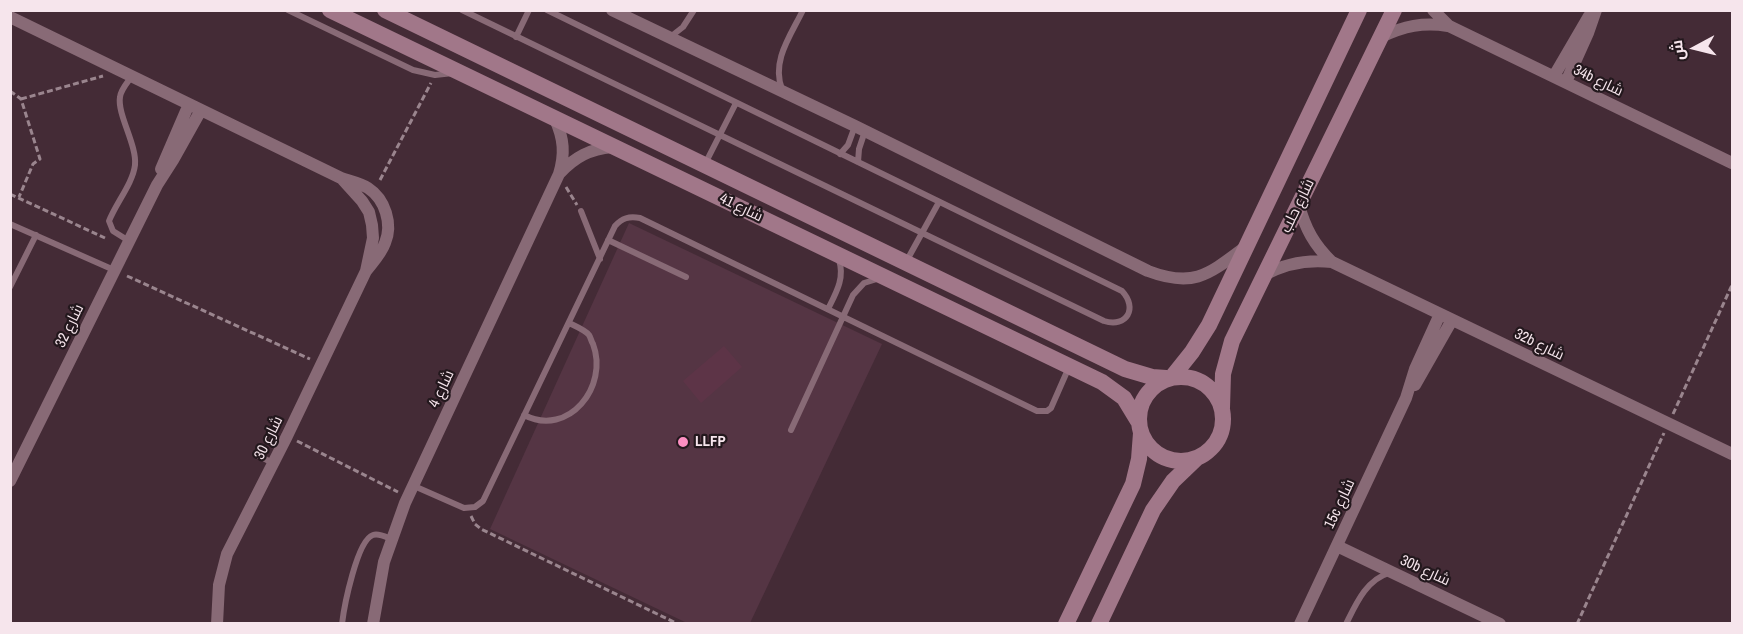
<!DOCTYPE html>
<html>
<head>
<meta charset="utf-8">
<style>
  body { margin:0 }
  #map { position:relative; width:1743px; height:634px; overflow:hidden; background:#442b36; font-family:"Archivo Narrow",Cairo,sans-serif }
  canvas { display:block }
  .frame { position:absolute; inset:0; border:12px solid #f6e5ec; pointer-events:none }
  .north { position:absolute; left:1665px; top:18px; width:60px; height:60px; -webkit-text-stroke:4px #23181d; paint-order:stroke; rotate:263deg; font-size:16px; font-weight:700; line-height:24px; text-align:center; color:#f6e5ec }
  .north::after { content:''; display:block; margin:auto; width:21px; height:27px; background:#f6e5ec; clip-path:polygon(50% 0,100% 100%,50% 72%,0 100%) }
</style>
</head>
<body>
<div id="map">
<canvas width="1743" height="634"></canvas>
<div class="frame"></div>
<div class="north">ش</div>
</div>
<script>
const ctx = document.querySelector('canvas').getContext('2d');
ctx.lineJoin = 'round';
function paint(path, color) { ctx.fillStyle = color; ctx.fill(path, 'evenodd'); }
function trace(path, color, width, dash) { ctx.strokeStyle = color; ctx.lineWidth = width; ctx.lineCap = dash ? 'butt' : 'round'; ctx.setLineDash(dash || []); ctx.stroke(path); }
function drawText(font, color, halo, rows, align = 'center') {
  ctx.font = font + ' "Archivo Narrow",Cairo,sans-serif'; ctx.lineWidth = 4.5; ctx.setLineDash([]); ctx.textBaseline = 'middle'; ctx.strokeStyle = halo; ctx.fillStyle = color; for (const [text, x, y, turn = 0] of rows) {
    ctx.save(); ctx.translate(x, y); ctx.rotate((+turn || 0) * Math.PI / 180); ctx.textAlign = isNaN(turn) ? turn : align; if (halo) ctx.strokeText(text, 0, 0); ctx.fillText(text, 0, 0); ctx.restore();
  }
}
paint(new Path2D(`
  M629 223 882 344 750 623H687L490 529Z`), '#553544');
paint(new Path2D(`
  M724 346 742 367 701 403 683 381Z`), '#5d3447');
trace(new Path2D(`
  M10 91 21 99 40 159 33 164 19 197
  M21 99 103 76
  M380 180 431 83
  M566 187 577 205
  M10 194 105 238
  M127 276 310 359
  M1673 414 1732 285
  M297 441 398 492
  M471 516 475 524 481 529 678 624
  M1577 624 1664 433`), '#9a858e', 3, [6, 3]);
trace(new Path2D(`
  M288 10 413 70 435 75 453 73
  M462 10 1104 321C1127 328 1138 308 1122 291L547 10
  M516 37 529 10
  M669 38 683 27 694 10
  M782 89C771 61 791 35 803 10
  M840 154 848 145 855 126
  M858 162 859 149 865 131
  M705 164 736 103
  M581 211 600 259
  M10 224 114 270
  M608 240 686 277
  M129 241 113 231 109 221C116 203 133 183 135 165 137 145 117 114 120 97 121 89 128 82 132 76
  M906 262 939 202
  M10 287 36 235
  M828 309C836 293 845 278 839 260
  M524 415C569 438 609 386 593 344 591 341 591 338 589 335 585 330 575 326 569 323
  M791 430 853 295 864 283 877 279
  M259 456 273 463
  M414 486 464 508 475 507 483 501 615 226C622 218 629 216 640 218L1037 411H1047L1051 408 1069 367
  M342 624C344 607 357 540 373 535 379 533 386 537 391 539
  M1346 624C1356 604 1366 580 1389 573`), '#886a76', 6);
trace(new Path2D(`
  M612 10 855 126 1148 271C1193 288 1208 275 1244 248
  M1433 10 1449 26 1732 163
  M10 17 341 178C350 181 360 183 368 188 385 199 393 224 385 243 381 254 373 262 366 271
  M1381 37C1404 26 1423 22 1448 26
  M1554 76 1589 16
  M1566 82 1588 33 1596 10
  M161 169 189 104
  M560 173C575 157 590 149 612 147
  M1299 205C1305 228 1314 245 1332 262L1732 454
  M1264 275C1286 263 1307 259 1332 262
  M1415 385 1452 320
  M10 481 157 185 173 160 201 110
  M1337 546 1500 624
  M217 624 219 585 227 554 287 436 366 271 373 238 372 225 369 212 362 201 343 180
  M373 624 384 562 405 503 559 174C565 154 564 139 555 119
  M1300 624 1406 398 1415 369 1440 314`), '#886a76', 12);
trace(new Path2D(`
  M330 10 1102 382 1124 398 1138 421
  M385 10 1125 369 1152 377 1166 378
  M1139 419a42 42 0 1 1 84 0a42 42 0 1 1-84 0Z
  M1172 377 1192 352 1209 325 1359 10
  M1222 408 1223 374 1232 341 1394 10
  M1066 624 1133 484 1139 459 1141 433
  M1099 624 1153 510 1173 481 1197 458`), '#a17789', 16);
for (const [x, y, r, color] of [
  [683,442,6,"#fc8fc2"]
]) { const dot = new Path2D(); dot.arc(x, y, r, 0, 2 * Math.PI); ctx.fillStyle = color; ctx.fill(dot); trace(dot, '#23181d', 2); }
drawText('15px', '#f6e5ec', '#23181d', [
  ["34b شارع",1598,81,26],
  ["شارع حلب",1298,206,-64],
  ["شارع 41",741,208,26],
  ["شارع 32",70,326,-64],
  ["32b شارع",1539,345,26],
  ["شارع 4",442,389,-65],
  ["شارع 30",269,438,-64],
  ["15c شارع",1340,504,-65],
  ["30b شارع",1425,571,25]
]);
drawText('bold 15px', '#f6e5ec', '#23181d', [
  ["LLFP",695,442]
], 'left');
</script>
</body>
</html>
